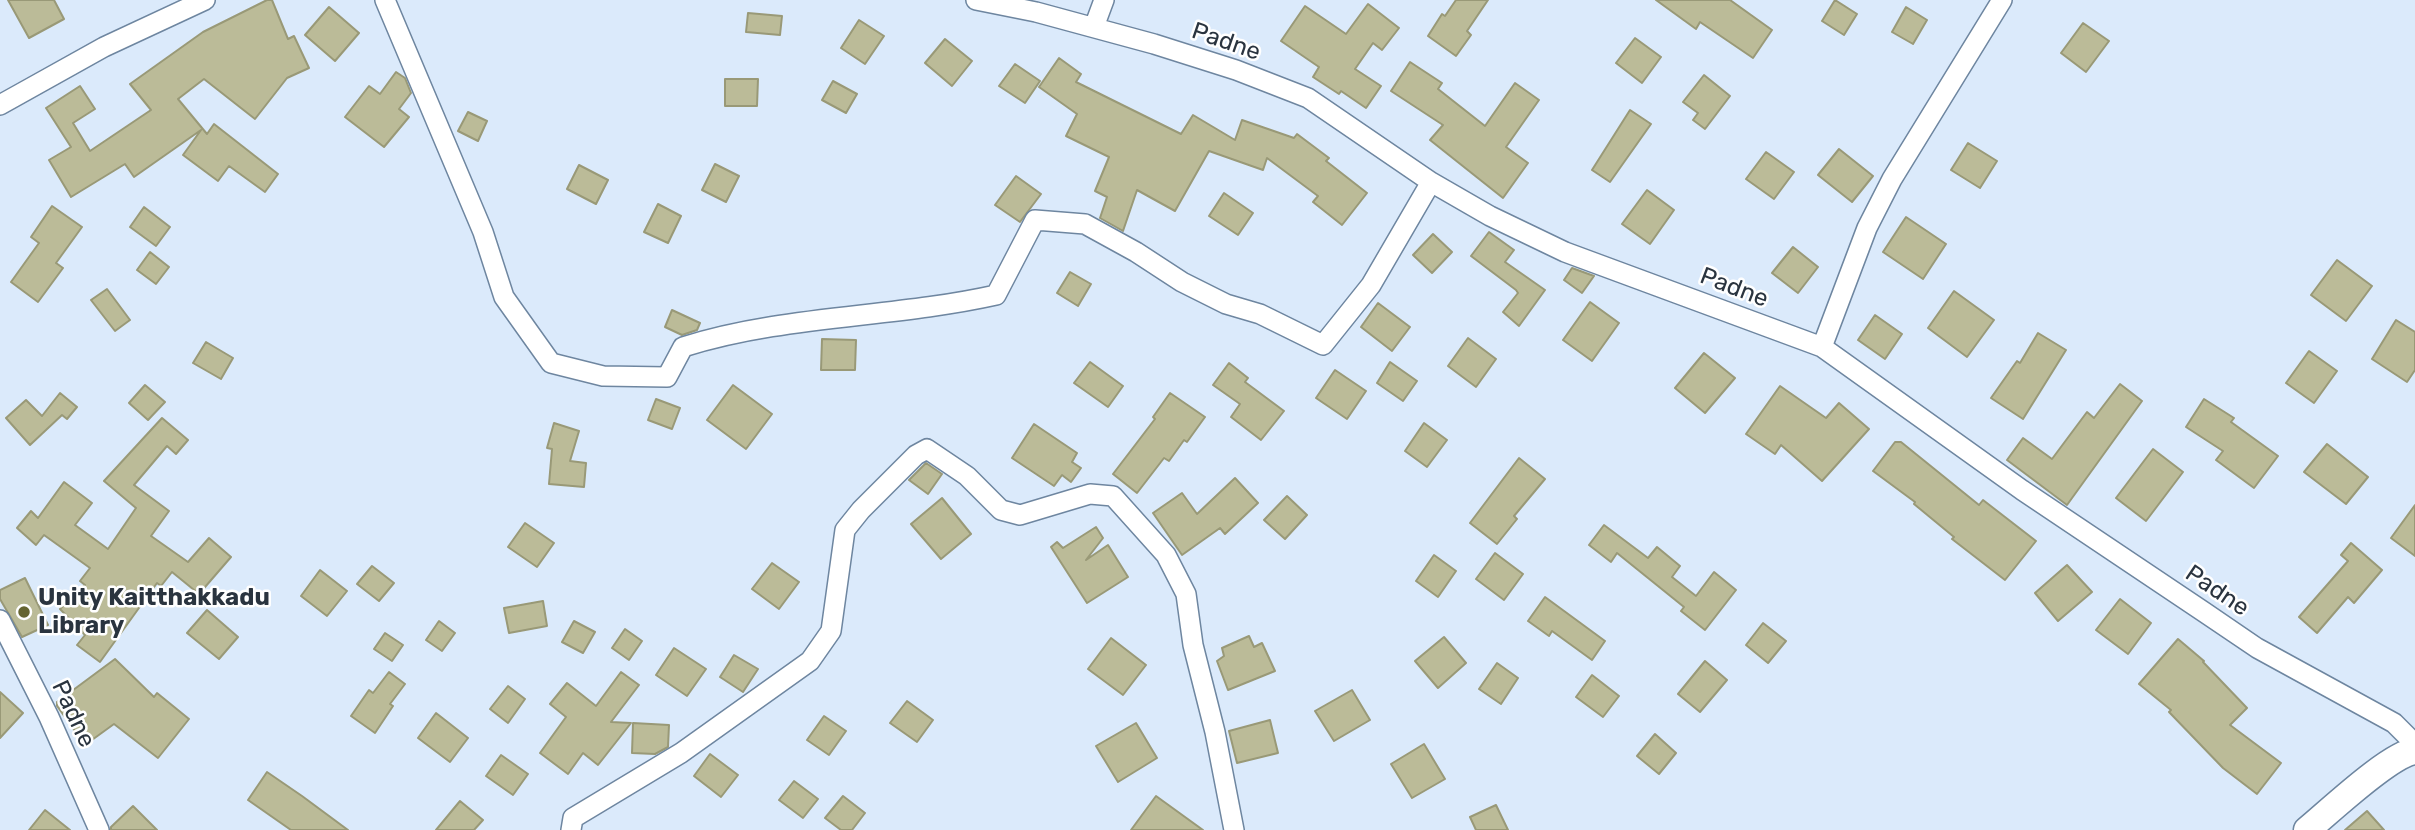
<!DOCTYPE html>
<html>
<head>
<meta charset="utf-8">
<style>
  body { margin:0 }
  canvas { display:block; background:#dbeafb }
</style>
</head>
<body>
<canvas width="2415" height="830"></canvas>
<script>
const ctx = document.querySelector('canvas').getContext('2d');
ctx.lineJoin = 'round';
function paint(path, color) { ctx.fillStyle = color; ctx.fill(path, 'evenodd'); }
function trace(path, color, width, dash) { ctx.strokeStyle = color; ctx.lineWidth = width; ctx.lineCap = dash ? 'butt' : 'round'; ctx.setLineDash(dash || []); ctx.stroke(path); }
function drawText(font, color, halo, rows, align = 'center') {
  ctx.font = font + ' Rubik,sans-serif'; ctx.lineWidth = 5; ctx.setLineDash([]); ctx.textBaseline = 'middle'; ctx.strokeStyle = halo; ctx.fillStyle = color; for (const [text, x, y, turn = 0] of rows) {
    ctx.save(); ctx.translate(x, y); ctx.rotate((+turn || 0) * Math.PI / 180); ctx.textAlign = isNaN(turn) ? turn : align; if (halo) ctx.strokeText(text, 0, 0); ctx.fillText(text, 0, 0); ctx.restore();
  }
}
const building = new Path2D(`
  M8 0H54L64 19 29 38Z
  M267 0H272L288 39 294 36 309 68 287 78 255 119 204 79 178 99 207 134 214 124 278 174 265 192 229 166 218 181 183 155 201 130 134 177 125 164 71 197 49 160 71 147 46 108 80 86 95 109 73 123 90 151 151 110 130 84 203 32Z
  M1456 0H1488L1467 31 1471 35 1456 56 1428 36 1442 14 1445 16Z
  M1656 0H1730L1772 30 1753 58 1700 22 1696 29Z
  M1835 0 1857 14 1844 35 1822 21Z
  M1368 4 1399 28 1382 50 1373 43 1355 69 1381 86 1366 108 1341 91 1339 94 1313 77 1319 67 1281 41 1305 6 1346 34Z
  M329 7 359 33 335 61 305 35Z
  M1906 7 1927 20 1913 44 1892 32Z
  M748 13 782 16 780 35 746 32Z
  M859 20 884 36 865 64 841 48Z
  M2083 23 2109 41 2086 72 2061 53Z
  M1635 38 1661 57 1642 83 1616 63Z
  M945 39 972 61 952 86 925 63Z
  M1059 58 1081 74 1076 82 1181 134 1193 115 1235 140 1242 120 1294 138 1297 134 1329 158 1326 161 1367 193 1342 225 1313 202 1318 196 1267 158 1263 170 1209 151 1175 211 1137 190 1123 231 1100 218 1107 197 1095 191 1109 157 1066 136 1077 114 1039 87Z
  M1410 62 1442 83 1438 89 1485 126 1515 83 1539 100 1506 147 1528 163 1503 198 1430 140 1443 125 1391 91Z
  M1015 64 1040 81 1025 103 999 86Z
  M396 72 405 78 411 93 399 109 409 117 384 147 345 117 369 86 380 94Z
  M1704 75 1730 96 1705 129 1693 120 1698 113 1683 102Z
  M725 79H758L757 106H725Z
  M833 81 857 94 846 113 822 100Z
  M1630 110 1651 124 1610 182 1592 170Z
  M468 112 487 121 478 141 458 131Z
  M1968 143 1997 161 1980 188 1951 170Z
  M1839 149 1873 176 1852 202 1818 175Z
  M1766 152 1794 172 1774 199 1746 179Z
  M715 164 739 176 726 202 702 190Z
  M579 165 608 180 596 204 567 189Z
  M1016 176 1041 194 1020 222 995 205Z
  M1647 190 1674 210 1650 244 1622 224Z
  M1224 193 1253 213 1238 235 1209 216Z
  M658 204 681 216 668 243 644 232Z
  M52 206 82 227 56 263 63 268 38 302 11 282 39 243 31 237Z
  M144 207 170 227 156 246 130 227Z
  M1906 217 1946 244 1923 279 1883 252Z
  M1489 232 1514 250 1505 262 1545 290 1519 326 1503 312 1518 293 1516 290 1471 256Z
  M1433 234 1452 252 1432 273 1413 255Z
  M1793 247 1818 267 1798 293 1772 273Z
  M150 252 169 267 156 284 137 270Z
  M2337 260 2372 286 2346 321 2311 295Z
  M1572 268 1594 276 1582 293 1564 280Z
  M1070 272 1091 284 1078 306 1057 293Z
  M107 289 130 320 115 331 91 300Z
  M1954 291 1994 320 1967 357 1928 328Z
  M1590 302 1619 323 1592 361 1563 340Z
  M1378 303 1410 327 1392 351 1361 327Z
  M672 310 700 323 697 330 682 335 665 327Z
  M1875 315 1902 334 1885 359 1858 340Z
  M2396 320 2415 332V370L2407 382 2372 359Z
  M2038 333 2066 350 2023 419 1991 398 2017 361 2020 363Z
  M1468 338 1496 359 1476 387 1448 366Z
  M822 339 856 340 855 370H821Z
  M206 342 233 358 221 379 193 363Z
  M2309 351 2337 371 2314 403 2286 383Z
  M1704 353 1735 378 1705 413 1675 388Z
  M1090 362 1123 386 1108 407 1074 383Z
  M1390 362 1417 381 1403 401 1377 383Z
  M1229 363 1248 378 1245 382 1284 411 1261 440 1231 417 1240 404 1213 385Z
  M1335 370 1366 391 1347 419 1316 398Z
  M2120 384 2142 401 2067 505 2007 460 2023 438 2052 459 2087 412 2094 418Z
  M145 385 165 402 148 420 129 403Z
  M733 385 772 414 746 449 707 420Z
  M1780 386 1826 418 1839 403 1869 429 1822 481 1781 445 1775 454 1746 434Z
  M60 393 77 407 67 419 62 415 30 445 6 418 26 400 42 416Z
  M1170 393 1205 417 1187 442 1184 440 1169 461 1164 458 1137 493 1113 474 1155 419 1153 417Z
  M656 399 680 408 672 429 648 420Z
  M2204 399 2234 418 2231 422 2278 456 2254 488 2216 460 2223 451 2186 427Z
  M162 418 188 440 176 454 167 446 134 485 169 511 151 536 188 562 209 538 231 557 199 594 172 572 161 586 157 583 100 662 77 645 85 635 60 609 85 585 80 581 90 568 44 535 36 545 17 528 31 511 38 518 64 482 92 503 75 525 108 549 136 508 104 481Z
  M554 423 579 431 570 461 586 463 584 487 549 484 552 449 547 448Z
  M1424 423 1447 440 1427 467 1405 451Z
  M1034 424 1077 453 1072 462 1081 468 1071 482 1062 475 1054 486 1012 458Z
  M1895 442H1901L1979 505 1983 500 2036 541 2005 580 1952 539 1954 537 1914 504 1915 502 1873 471Z
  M2327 444 2368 477 2346 504 2304 472Z
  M2153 449 2183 472 2146 521 2116 498Z
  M1519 458 1545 479 1514 516 1517 519 1497 544 1470 523Z
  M926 463 942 474 928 494 909 480Z
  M1235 478 1258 503 1225 534 1220 528 1182 555 1153 513 1182 493 1197 514Z
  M1287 496 1307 515 1285 539 1264 520Z
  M942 498 971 534 941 559 911 524Z
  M2415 505V556L2391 538Z
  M525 523 554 543 537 567 508 547Z
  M1604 525 1648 558 1657 547 1680 566 1672 577 1696 596 1714 572 1736 590 1705 630 1681 611 1684 607 1617 553 1611 562 1589 545Z
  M1096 527 1103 538 1086 560 1108 545 1128 577 1087 603 1051 547 1057 542 1063 548Z
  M2351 543 2382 570 2354 603 2348 597 2317 633 2299 617 2348 561 2341 555Z
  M1495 553 1523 574 1504 600 1476 579Z
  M1434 555 1456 571 1438 597 1416 581Z
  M772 563 799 582 779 609 752 589Z
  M2067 565 2092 592 2058 621 2035 593Z
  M372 566 394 583 379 601 357 584Z
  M320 570 347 591 327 616 301 596Z
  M25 578 48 625 22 637 0 599V590Z
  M1545 597 1605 641 1592 660 1552 631 1549 636 1528 621Z
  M2120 599 2151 623 2128 654 2096 630Z
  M543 601 547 626 509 633 504 608Z
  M207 610 238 637 219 659 187 633Z
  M439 621 455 633 442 651 426 640Z
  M574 621 595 632 583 653 562 642Z
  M1763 623 1786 641 1768 663 1746 645Z
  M625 629 642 641 629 660 612 648Z
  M385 633 403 645 392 661 374 649Z
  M1249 636 1254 647 1262 643 1275 671 1228 690 1217 661 1224 656 1222 648Z
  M1444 637 1466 663 1438 688 1415 661Z
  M1111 638 1146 665 1123 695 1088 669Z
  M2178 639 2204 661 2203 662 2247 708 2230 725 2281 763 2257 794 2223 768 2169 712 2171 710 2139 684Z
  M674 648 706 669 687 696 656 675Z
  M734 655 758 669 743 692 720 677Z
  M115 659 154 697 157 693 189 719 158 758 114 724 85 745 57 706V702Z
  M1705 661 1727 680 1700 712 1678 694Z
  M1497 663 1518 678 1501 704 1479 689Z
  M389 672 405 684 390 704 393 706 375 733 351 716 369 690 373 693Z
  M621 672 639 685 611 722 631 723 598 765 583 753 568 774 540 753 566 717 550 704 567 683 596 706Z
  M1592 675 1619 696 1603 717 1576 697Z
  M508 686 525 699 508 723 490 709Z
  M1352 690 1370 720 1334 741 1315 711Z
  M0 692 23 713 0 738Z
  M907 701 933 720 917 742 890 723Z
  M436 713 468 738 450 762 418 738Z
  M824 716 846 731 829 755 807 740Z
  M1270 720 1278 753 1237 763 1229 731Z
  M633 723 669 725 668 747 655 754 632 753Z
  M1136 723 1157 758 1118 782 1096 746Z
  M1655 734 1676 753 1659 774 1637 756Z
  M1424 744 1445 779 1412 798 1391 764Z
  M710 754 738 775 721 797 694 776Z
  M501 755 528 774 513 795 486 776Z
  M267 772 302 796 348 830H291L248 800Z
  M794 781 818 799 803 818 779 800Z
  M843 796 865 813 852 830H841L825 818Z
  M1156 796 1203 830H1131Z
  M460 801 483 820 474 830H436Z
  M1496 805 1508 830H1476L1470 817Z
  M133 806 157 830H111V827Z
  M45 810 70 830H29Z
  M2367 811 2384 830H2345Z`);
paint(building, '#bbbb98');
trace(building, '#997', 2);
const street = new Path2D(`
  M385 0 483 232 504 297 551 363 603 376 667 377 683 347C784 315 893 318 996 295L1035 220 1085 224 1136 252 1182 282 1226 304 1260 314 1323 345 1371 285 1431 182
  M976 0 1036 12 1154 44 1236 70 1308 98 1431 182 1490 216 1565 252 1822 347 2022 490 2204 612 2257 648 2394 723 2415 744
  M1094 27 1104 0
  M0 105 104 47 205 0
  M1822 347 1867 228 1892 179 2002 0
  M0 620 49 717 99 830
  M571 830 573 818 681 753 810 661 831 631 845 530 861 510 916 455 927 449 967 476 1001 510 1020 515 1090 494 1113 496 1166 555 1186 594 1193 645 1215 732 1234 830`);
const secondary = new Path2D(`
  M2307 830C2329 812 2390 754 2415 751`);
trace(street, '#6e86a0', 22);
trace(secondary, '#6e86a0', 29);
trace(street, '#fff', 19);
trace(secondary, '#fff', 26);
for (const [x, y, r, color] of [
  [24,612,7,"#656431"]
]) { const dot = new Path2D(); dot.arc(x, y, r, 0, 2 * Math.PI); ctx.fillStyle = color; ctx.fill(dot); trace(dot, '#fff', 2.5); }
drawText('24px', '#2a343f', '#fff', [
  ["Padne",1226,42,19],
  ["Padne",1734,288,21],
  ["Padne",2217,591,34],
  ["Padne",73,714,65]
]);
drawText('bold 24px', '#2a343f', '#fff', [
  ["Unity Kaitthakkadu",38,598],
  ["Library",38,626]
], 'left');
</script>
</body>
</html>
